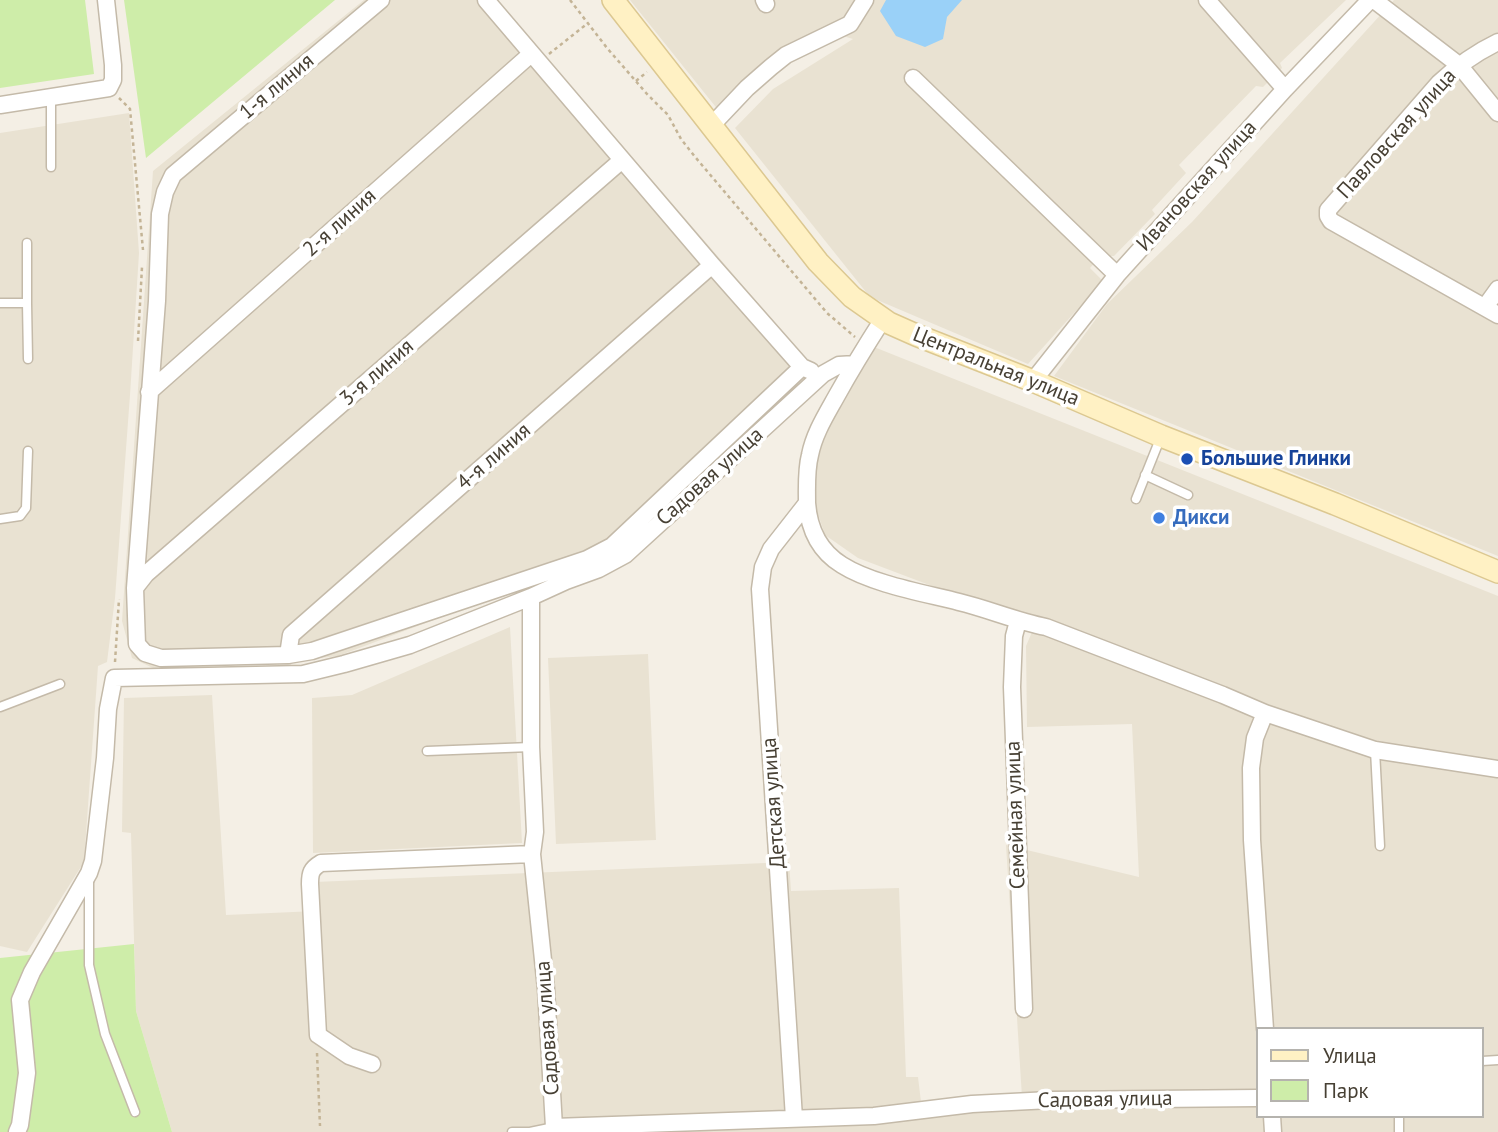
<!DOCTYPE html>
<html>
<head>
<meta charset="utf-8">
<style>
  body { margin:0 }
  #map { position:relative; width:1498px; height:1132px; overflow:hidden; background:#f4efe5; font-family:"PT Sans",sans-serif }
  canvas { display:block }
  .legend { position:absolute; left:1256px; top:1027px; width:228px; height:91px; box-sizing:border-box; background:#fff; border:2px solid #b5b3ae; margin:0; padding:9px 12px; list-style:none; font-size:21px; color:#474034 }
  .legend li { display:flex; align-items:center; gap:14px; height:35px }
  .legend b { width:35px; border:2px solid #b5b3ae }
</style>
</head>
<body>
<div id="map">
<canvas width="1498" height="1132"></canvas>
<ul class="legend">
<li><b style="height:9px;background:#fff1c4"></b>Улица</li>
<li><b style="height:19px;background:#ceeda9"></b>Парк</li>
</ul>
</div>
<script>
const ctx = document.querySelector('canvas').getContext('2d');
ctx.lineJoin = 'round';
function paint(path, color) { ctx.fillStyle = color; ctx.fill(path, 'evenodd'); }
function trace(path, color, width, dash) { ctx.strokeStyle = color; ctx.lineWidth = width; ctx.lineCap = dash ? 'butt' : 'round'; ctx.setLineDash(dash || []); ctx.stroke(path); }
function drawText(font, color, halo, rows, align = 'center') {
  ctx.font = font + ' "PT Sans",sans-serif'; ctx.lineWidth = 7; ctx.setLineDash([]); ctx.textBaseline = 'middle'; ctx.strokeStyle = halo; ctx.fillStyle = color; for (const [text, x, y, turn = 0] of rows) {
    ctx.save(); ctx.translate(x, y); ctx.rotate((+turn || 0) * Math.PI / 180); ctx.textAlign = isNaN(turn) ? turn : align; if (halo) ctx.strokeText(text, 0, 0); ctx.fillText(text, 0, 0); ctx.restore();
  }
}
paint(new Path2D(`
  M364 0H497L814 368 612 547 582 564 338 656 275 663 155 669 132 658 122 621 153 171Z
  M630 0H1346L1280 63 1282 68 1263 87 1256 86 1179 165 1186 173 1152 210 1155 214 1114 256H1101L1090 268 1103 281 1028 364 870 297 735 128 773 89 853 39 823 30 792 42 719 111Z
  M1394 0H1498V556L1054 376 1107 304 1192 222Z
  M129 113 139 253 130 395 115 598 107 662 98 666 84 862 27 952 0 946V133Z
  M874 347 1498 596V1132H172L136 1011 131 833 122 832 124 698 212 695 226 915 316 911 315 882 789 862 791 891 899 888 906 1077H918L921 1102 1022 1097 1006 845 1139 877 1132 724 1027 727 1026 646 1035 625 858 558 825 535 811 493 820 440ZM1258 1029H1482V1116H1258Z
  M510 627 522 843 313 853 312 698 352 695Z
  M648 654 656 840 556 844 548 658Z`), '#e9e2d2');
paint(new Path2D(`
  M0 0H85L94 74 0 88Z
  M124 0H335L146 158Z
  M134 944 136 1011 172 1132H0V958Z`), '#ceeda9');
paint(new Path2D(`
  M886 0H962L947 17 943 39 925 47 896 36 880 11Z`), '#9ad1f8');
const service = new Path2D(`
  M51 97V167
  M27 243V303
  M0 303H27L28 359
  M1145 475 1188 495
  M1136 499 1160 439
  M0 519 20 516 26 508 28 451
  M0 707 60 684
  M1375 750 1380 846
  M427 751 531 747
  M89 879V965L105 1034 135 1112
  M1482 1061 1498 1060
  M1399 1116V1132
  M512 1132H530L554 1127`);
const minor = new Path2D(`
  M381 0 173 175 165 192 160 214 157 301 135 588 137 644 145 653 161 658 288 655 312 651 587 559 612 546 802 367
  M486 0 712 265 802 367 811 371
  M764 0 766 4
  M1207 0 1285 89
  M1374 0 1459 65 1498 113
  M1498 42C1475 53 1457 66 1439 83L1328 210V216L1331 221 1498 315
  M913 78 1117 275
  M0 105 109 88 113 80V65L106 0
  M711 126 747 88 771 67 786 55 850 24 865 0
  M1485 307 1498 289
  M883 319C867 344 851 370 836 397 826 415 814 434 810 455 806 470 807 487 807 503 809 529 819 551 842 565 872 584 924 593 959 602 988 609 1016 621 1046 627L1223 695 1265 713 1375 750 1498 769
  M1033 381 1117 275 1285 89 1370 0
  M149 392 531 54
  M135 588 146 574 622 160
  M531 597V747L535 832 532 854 546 989 554 1127 874 1116 972 1104 1050 1100 1258 1098
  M1018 621 1014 636 1012 687 1024 1009
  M288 655 291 635 712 265
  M1265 1029 1252 840 1251 768 1255 738 1265 713
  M372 1064 349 1056 318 1035 310 884C310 873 311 869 321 863L532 854
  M1272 1116 1273 1132
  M794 1118 760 589 763 567 771 549 807 503
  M17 1132 20 1125 27 1073 20 1000 32 972 89 873 93 861 105 758 108 709 114 678 303 674 344 664 410 645 531 597 566 581 599 569 625 555 823 374 839 365 855 364`);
const secondary = new Path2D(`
  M613 0 818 262 852 297 889 323 916 335 1033 381 1161 436 1335 504 1498 572`);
trace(service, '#c4baa9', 11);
trace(minor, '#c4baa9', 19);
trace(secondary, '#dcc891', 24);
trace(new Path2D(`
  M570 0 607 48 647 94 668 115 681 139 696 158 827 313 855 337
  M549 54 588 23
  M636 81 647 72
  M119 98 130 109 143 250
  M138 341 142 267
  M115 662 119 599
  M317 1053 320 1126`), '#c4b496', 2.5, [3.5, 3.5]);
trace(service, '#fff', 8);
trace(minor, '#fff', 16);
trace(secondary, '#fff1c4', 21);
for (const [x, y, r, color] of [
  [1187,459,7,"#1a4fb4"],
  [1159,518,7,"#3f7fe0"]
]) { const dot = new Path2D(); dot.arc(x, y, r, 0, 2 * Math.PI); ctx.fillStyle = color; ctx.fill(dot); trace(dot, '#fff', 2.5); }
drawText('21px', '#474034', '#fff', [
  ["1-я линия",277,87,-40],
  ["Павловская улица",1397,134,-48],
  ["Ивановская улица",1197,186,-48],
  ["2-я линия",340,223,-42],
  ["Центральная улица",996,367,22],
  ["3-я линия",377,373,-41],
  ["4-я линия",494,457,-41],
  ["Садовая улица",710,477,-42],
  ["Детская улица",774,803,-94],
  ["Семейная улица",1016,815,-92],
  ["Садовая улица",548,1028,-94],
  ["Садовая улица",1105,1100,-1]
]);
drawText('bold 21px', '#164399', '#fff', [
  ["Большие Глинки",1201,459]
], 'left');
drawText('bold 21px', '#366cbe', '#fff', [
  ["Дикси",1173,518]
], 'left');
</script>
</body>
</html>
